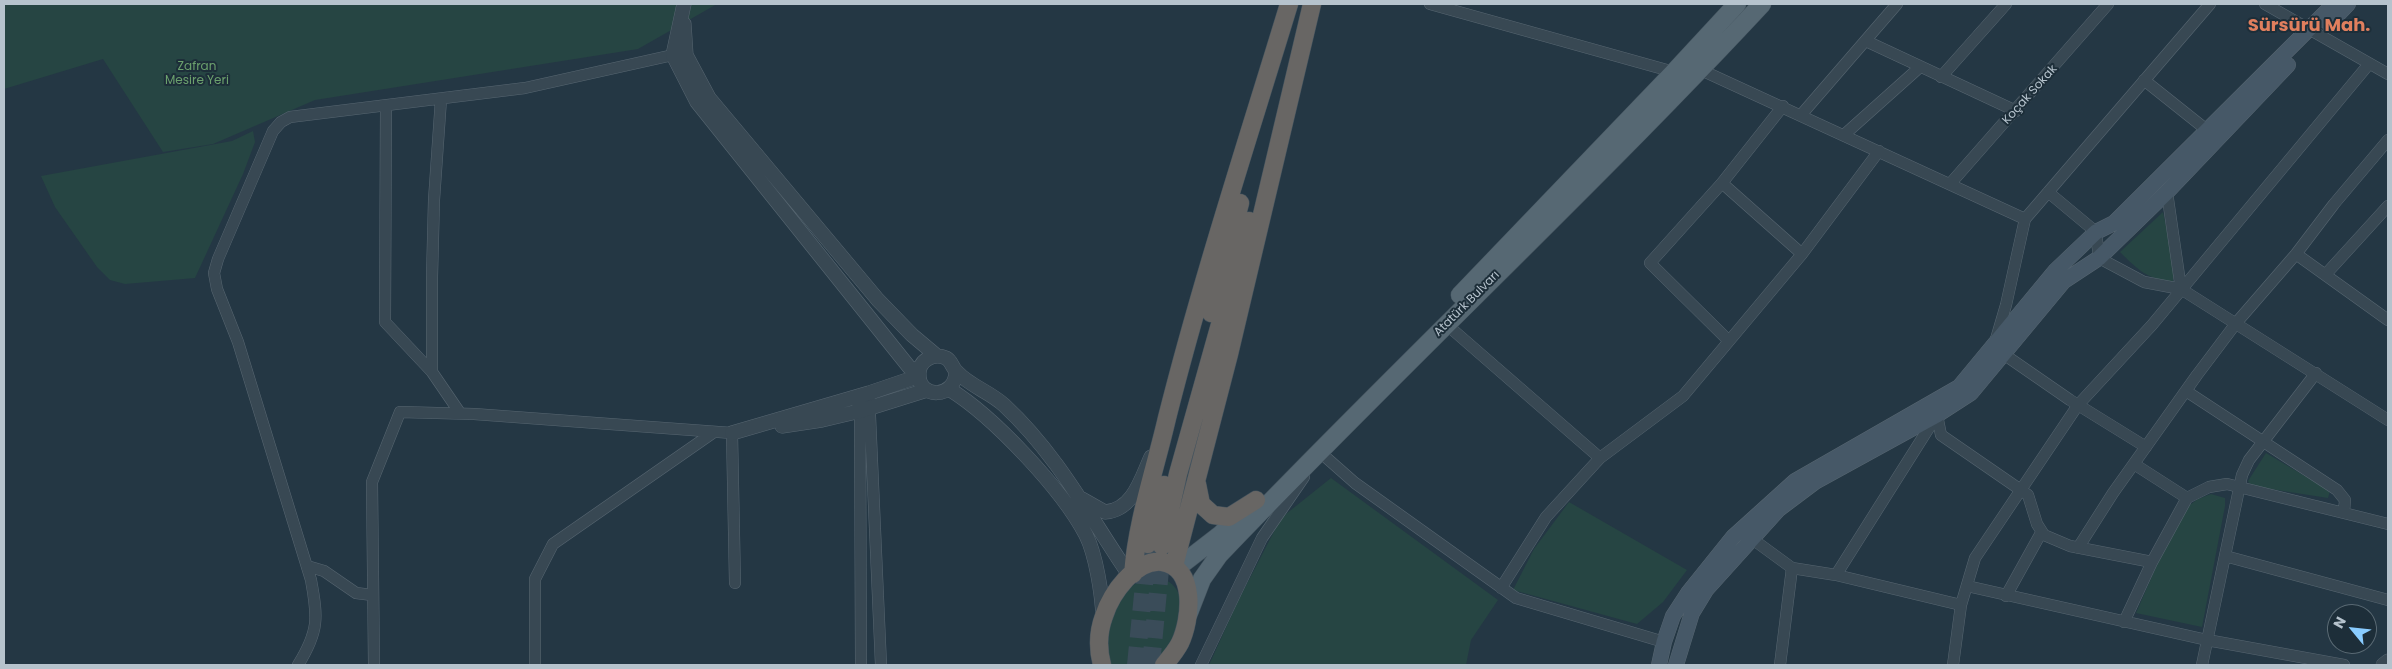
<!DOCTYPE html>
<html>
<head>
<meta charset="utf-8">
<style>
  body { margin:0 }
  #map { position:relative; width:2392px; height:669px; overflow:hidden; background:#243744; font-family:Poppins,sans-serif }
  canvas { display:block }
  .frame { position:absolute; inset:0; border:5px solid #b6c3cd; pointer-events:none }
  .north { position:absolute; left:2327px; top:604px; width:50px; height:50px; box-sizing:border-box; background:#1d2e39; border:1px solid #5a6a74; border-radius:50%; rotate:298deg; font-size:14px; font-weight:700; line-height:20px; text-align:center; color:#b6c3cd }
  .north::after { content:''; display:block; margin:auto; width:18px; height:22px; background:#89ccff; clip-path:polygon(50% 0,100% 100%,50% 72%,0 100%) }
</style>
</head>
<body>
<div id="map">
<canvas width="2392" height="669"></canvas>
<div class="frame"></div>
<div class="north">N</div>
</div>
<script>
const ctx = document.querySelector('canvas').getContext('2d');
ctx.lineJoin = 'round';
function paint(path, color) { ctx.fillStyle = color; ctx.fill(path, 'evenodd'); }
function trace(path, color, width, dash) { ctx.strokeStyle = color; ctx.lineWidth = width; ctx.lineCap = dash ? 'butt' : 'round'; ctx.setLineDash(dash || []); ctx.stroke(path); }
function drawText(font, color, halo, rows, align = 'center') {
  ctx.font = font + ' Poppins,sans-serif'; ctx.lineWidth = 4; ctx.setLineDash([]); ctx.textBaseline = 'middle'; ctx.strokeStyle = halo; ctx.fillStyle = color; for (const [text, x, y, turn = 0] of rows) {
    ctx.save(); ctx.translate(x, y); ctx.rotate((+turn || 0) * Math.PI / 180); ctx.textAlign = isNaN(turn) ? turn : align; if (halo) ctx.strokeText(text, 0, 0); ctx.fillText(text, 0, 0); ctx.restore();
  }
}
paint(new Path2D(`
  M4 4H717L638 49 315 100 213 144 163 152 103 59 4 89Z
  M253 131 255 142 243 174 195 278 125 284 110 280 97 267 55 207 41 176 232 141Z
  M2163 212 2174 264 2173 282C2147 279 2138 270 2120 252Z
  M2266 453 2330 491 2328 498 2251 486 2248 481Z
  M1331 478 1498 600 1471 640 1466 665H1209L1238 601 1281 518Z
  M2211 494 2225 498V506L2202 627 2136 613 2180 512 2198 499Z
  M1569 502 1687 570 1663 602 1637 624 1513 590 1534 549Z
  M1152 575C1202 585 1177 639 1155 665H1110C1109 655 1104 640 1106 630 1110 606 1130 582 1152 575Z`), '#264543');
trace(new Path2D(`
  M1136 665 1148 544
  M1151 665 1162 549`), '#3a4c59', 18, [18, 9]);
const minor = new Path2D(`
  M1430 4 1674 72
  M2265 4 2388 74
  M1866 41 2016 111
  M1701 70 2025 219
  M1941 77 2006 4
  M2144 80 2208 131
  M441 99 434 200 432 277V372L460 413
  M386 106 385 322 432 372
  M1801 115 1897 4
  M1845 134 1920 67
  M1722 183 1802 254
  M1950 184 2108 4
  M2048 192 2096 232 2099 258 2144 282 2181 289 2388 420
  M2167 192 2181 289
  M2296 254 2388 320
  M2326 274 2388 206
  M1446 324 1600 458
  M1996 339 2006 305 2025 219 2210 4
  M1729 341 1650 263 1722 183 1783 106
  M2002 353 2070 400 2146 447
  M2186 391 2337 490 2345 500 2344 512
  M869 393 881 665
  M860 411 861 665
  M1937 415 1941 435 2028 495 2037 524 2044 535 2070 546 2152 562
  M1316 459 1321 453 1355 483 1516 598 1664 642
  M2134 464 2187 498
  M1751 538 1792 568
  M2078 548 2113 493 2197 375 2237 322 2296 254 2334 204 2388 140
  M2225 556 2388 600
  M307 566 324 571 356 593 372 595
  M1836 575 1937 415
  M1967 586 2207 640 2344 665
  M1501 588 1546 517 1600 458 1683 396 1802 254 1879 151
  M2006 596 2041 533
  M2124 622 2152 562 2187 498 2209 487 2227 484 2388 524
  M298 665C319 631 318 618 311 580L238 342 217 289 214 273 218 259 273 131 281 122 290 117 525 88 673 55
  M374 665 372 482 400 412 474 414 732 433 735 583
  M535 665V579L553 544 714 432
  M1201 665 1262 538 1304 477
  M1780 665 1792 568 1836 575 1961 605
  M1953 665 1961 605 1975 558 2078 405 2152 325 2369 64
  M2202 665 2242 475 2249 460 2316 373`);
const tertiary = new Path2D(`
  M684 4 673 55 697 102 909 367 919 373
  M684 24 686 55 709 98 878 300 912 335 937 356
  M956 372C955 399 919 399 919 375 918 361 933 352 946 358 952 361 952 368 957 372 970 386 990 392 1004 405 1058 455 1089 516 1130 576
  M949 389C993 416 1062 489 1086 535 1096 555 1102 594 1103 617
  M859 403 860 411 927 390
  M782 426 822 420 860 411
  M732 433 869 393 919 376
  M1082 499 1105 512C1133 510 1141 479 1151 457
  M2383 665 2388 661`);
const secondary = new Path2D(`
  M2329 24 2348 4
  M1659 665 1664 642 1673 616 1688 593 1733 537 1795 481 1959 387 2055 271 2096 232 2114 223 2334 4
  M1676 665 1692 613 1706 590 1779 509 1815 482 1937 415 1971 393 2064 281 2099 258 2167 192 2288 65`);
const primary = new Path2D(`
  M1460 295 1674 72 1737 4
  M1177 568 1221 534 1247 508
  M1188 615 1202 579 1219 555C1397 368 1586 193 1762 4`);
const trunk = new Path2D(`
  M1211 313 1240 203
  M1197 484 1201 504 1213 515 1229 517 1256 500
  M1148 544 1164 485
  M1162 546 1178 474 1249 221
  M1174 566 1229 354 1312 4
  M1133 574C1137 521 1155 470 1167 418 1202 279 1247 142 1289 4
  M1102 665C1098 650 1098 632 1104 616 1111 594 1135 559 1162 562 1197 567 1191 620 1180 643 1176 651 1169 659 1164 665`);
trace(minor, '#576671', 12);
trace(tertiary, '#576671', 15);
trace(secondary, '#576671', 16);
trace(primary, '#42525d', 19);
trace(trunk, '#43535e', 19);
trace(minor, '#384853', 11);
trace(tertiary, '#384853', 14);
trace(secondary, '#465867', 15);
trace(primary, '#566873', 18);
trace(trunk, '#686664', 18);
drawText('12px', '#6ba06d', '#1d2e39', [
  ["Zafran",197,67],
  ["Mesire Yeri",197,81]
]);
drawText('12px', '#b6c3cd', '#1d2e39', [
  ["Koçak Sokak",2030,95,-48],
  ["Atatürk Bulvarı",1467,304,-45]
]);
drawText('bold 18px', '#e07f5e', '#1d2e39', [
  ["Sürsürü Mah.",2309,26]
]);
</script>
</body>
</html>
